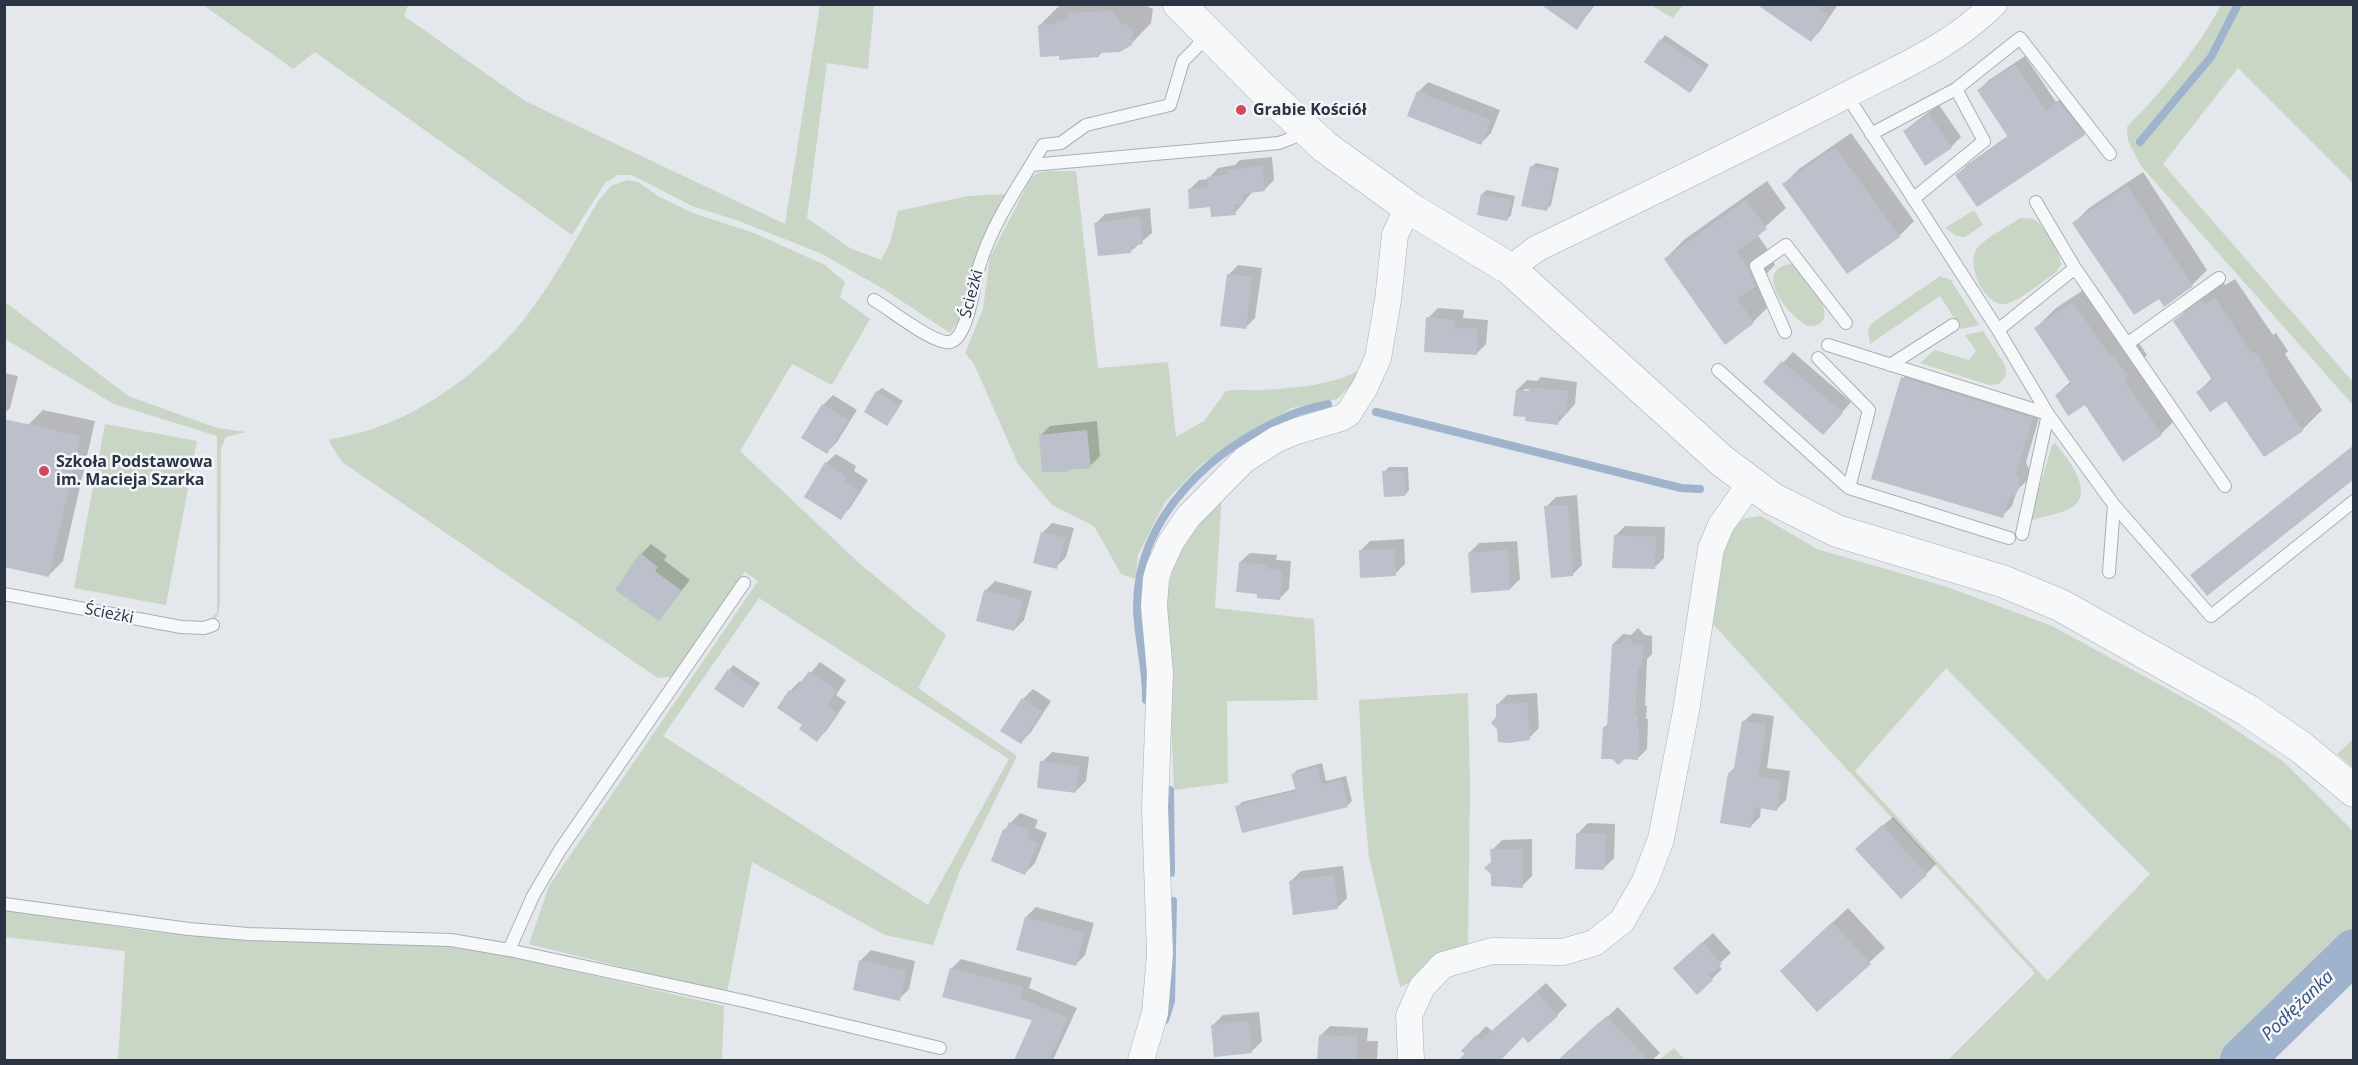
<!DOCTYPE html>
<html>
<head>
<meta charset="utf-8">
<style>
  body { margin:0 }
  #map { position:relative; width:2358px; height:1065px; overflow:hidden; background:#e4e7ec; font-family:"Open Sans",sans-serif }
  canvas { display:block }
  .frame { position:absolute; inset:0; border:6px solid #2b3445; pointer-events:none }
</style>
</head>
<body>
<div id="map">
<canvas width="2358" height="1065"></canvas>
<div class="frame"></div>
</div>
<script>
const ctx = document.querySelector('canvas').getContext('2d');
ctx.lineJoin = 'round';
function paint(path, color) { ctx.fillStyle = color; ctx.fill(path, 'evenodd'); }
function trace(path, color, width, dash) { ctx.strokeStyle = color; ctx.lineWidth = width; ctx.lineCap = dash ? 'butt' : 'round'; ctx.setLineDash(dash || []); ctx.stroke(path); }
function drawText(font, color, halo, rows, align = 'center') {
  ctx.font = font + ' "Open Sans",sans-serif'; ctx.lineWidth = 5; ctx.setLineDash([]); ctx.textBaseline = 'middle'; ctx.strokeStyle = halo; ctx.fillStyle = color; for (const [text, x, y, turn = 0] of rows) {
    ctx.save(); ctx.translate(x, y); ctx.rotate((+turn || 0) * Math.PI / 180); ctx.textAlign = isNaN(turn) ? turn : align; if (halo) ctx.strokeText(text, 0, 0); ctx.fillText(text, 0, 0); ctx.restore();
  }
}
paint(new Path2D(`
  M203 5H408L404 16 525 101 785 224 820 5H874L868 69 827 63 807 218 850 248 881 260 890 243 898 211 968 196 1005 194 980 243 959 320 950 333 882 288 820 253 739 221 692 206 632 175H618L605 183 572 235 315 52 293 69Z
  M1651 5H1683L1673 18Z
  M2221 5H2353V183L2238 68 2163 164 2353 382V405L2141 166 2128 141 2127 127C2163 90 2197 50 2221 5Z
  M1048 171H1076L1098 368 1168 362 1176 437 1204 421 1226 391C1239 389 1251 391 1263 390 1293 388 1338 385 1362 368L1352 384 1337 399 1292 408 1202 464 1165 502 1138 555 1136 579 1121 574 1094 526 1052 505 1018 464 974 364 965 353 983 309 990 257 1031 178 1038 173Z
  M627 180 638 182 658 196 693 213 754 233 825 265 845 282 840 297 870 319 832 385 792 364 740 451 859 563 946 635 918 688 1017 756 959 873 933 945 885 935 752 862 727 993 529 944 549 886 758 581 745 572 673 677 658 678 342 462 330 443V439C405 429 478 377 525 318 553 282 575 241 598 201L611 186ZM759 598 1009 759 928 905 663 736Z
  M1974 210 1983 225 1965 237 1956 236 1945 228Z
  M2020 218C2025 218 2030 218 2035 220 2044 224 2062 255 2061 265L2056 272C2045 280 2018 302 2005 304 1985 307 1964 263 1978 247 1989 236 2007 227 2020 218Z
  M1790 264C1804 267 1846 324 1811 326 1797 327 1748 270 1790 264Z
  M1940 276 1951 280 1979 325 1961 329 1940 296 1870 344 1868 329 1872 323Z
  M4 301 128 396 217 428 246 432 226 437 221 448 220 602 218 615 211 622H200L209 620 217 613V436L114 404 5 339Z
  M1983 331 2005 365 2006 376 1999 384 1989 385 1920 363 1935 350 1969 360 1976 351 1965 335Z
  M105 424 197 441 166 605 74 588Z
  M2055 443C2067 457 2096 493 2072 507 2061 514 2045 516 2032 520L2031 516 2052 445Z
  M1222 492 1215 608 1314 619 1318 700 1227 701 1228 783 1174 790 1165 585 1183 543Z
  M1761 516 1817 549 1947 587 2052 626 2206 710 2284 762 2353 831V973L2262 1060H1948L2035 973 1711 622C1716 593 1716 537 1742 520 1747 517 1755 517 1761 516ZM1946 668 2150 874 2047 981 1855 771Z
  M1468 693 1470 788 1468 944 1437 956 1413 981 1400 987 1369 857 1363 793 1359 700Z
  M2353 739V768L2337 754Z
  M5 910 153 932 259 941 437 945 517 958 724 1006 722 1060H118L125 951 5 937Z
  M1674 1048 1685 1060H1658L1660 1059Z`), '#c9d6c5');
paint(new Path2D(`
  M1143 4 1153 9 1151 23 1131 44 1103 51 1099 56 1040 25 1060 5Z
  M1543 4H1596L1577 28Z
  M1768 4H1835L1837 6 1820 31 1811 40Z
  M1665 35 1709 65 1690 91 1661 40Z
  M2025 56 2056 102 2070 93 2094 124 2084 134 1957 175 1967 165 2009 135 1979 90 1989 80Z
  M1428 82 1500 110 1491 133 1481 143 1418 92Z
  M1939 105 1961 137 1951 147 1905 131 1915 122Z
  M1851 133 1914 221 1899 236 1784 184 1799 169Z
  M1272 157 1274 180 1264 190 1253 191 1235 213 1211 205 1189 190 1199 180 1208 179 1218 168 1235 165 1240 160Z
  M1536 163 1559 168 1551 205 1546 210 1531 167Z
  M2143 172 2207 270 2192 285 2159 296 2074 223 2089 208Z
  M1767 181 1786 208 1757 234 1768 250 1775 265 1759 281 1773 302 1753 322 1665 259 1685 239Z
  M1487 190 1515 196 1511 215 1507 220 1482 194Z
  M1150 208 1152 233 1131 251 1095 224 1105 214Z
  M1238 265 1262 268 1255 318 1245 328 1228 275Z
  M2235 279 2273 335 2276 333 2288 351 2285 354 2322 410 2302 430 2264 455 2227 399 2198 392 2212 378 2175 321 2195 301 2223 281 2225 285Z
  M2094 283 2131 339 2135 337 2147 355 2144 358 2181 414 2161 434 2085 403 2056 395 2071 381 2036 328 2056 308Z
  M1438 308 1464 310 1463 318 1488 320 1486 344 1476 354 1428 318Z
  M1793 352 1851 402 1833 423 1765 382Z
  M1913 368 2042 408 2026 462 2030 472 2027 481 2017 490 2012 506 2002 516 1903 378Z
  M4 373 18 376 10 408 4 414Z
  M1541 377 1577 382 1575 404 1557 424 1527 416 1517 390 1527 380 1537 381ZM1524 389 1536 390 1524 392Z
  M882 388 903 401 887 424 877 392Z
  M833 395 857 410 837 442 827 452 803 438 823 405Z
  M43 410 95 421 63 561 48 576 28 425Z
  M1097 421 1100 456 1090 466 1040 436 1050 426Z
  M836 454 856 466 854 471 868 480 850 508 840 518 826 463Z
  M1389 467H1408L1409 490 1405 495 1384 472Z
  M1577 495 1582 565 1572 575 1546 507 1556 497Z
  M1052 523 1074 528 1066 557 1056 567 1042 533Z
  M1625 526 1665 527 1664 558 1654 568 1615 536Z
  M1404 539 1405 564 1395 574 1360 551 1370 541Z
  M1517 541 1520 579 1510 589 1469 553 1479 543Z
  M651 544 667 556 664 560 690 580 659 619 641 554Z
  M1250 553 1277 555 1276 560 1291 561 1289 589 1279 599 1258 593 1240 562Z
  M995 581 1032 591 1024 620 1014 630 985 591Z
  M1638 628 1645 635 1652 636V654L1647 659 1645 706H1647L1646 719H1648L1647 749 1637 759 1604 728 1609 722 1613 644 1623 634 1631 635Z
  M820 662 846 680 836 695 846 702 827 730 817 740 804 725 790 691 800 681 802 683Z
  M733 665 760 683 747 702 729 670Z
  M1033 689 1051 701 1031 732 1021 742 1023 699Z
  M1537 693 1539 728 1529 738 1498 718 1497 705 1507 695Z
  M1753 713 1774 716 1767 768 1790 771 1786 800 1777 809 1761 807 1760 817 1751 826 1729 773 1735 767 1743 722Z
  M1052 752 1089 757 1086 781 1076 791 1042 762Z
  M1322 763 1326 781 1346 776 1352 801 1348 805 1237 807 1242 802 1296 789 1293 774 1297 770Z
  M1020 813 1038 820 1035 828 1047 833 1035 863 1025 873 1004 830Z
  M1893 817 1936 864 1926 874 1867 839Z
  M1588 823 1615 824 1614 858 1604 868 1578 833Z
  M1532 839V876L1522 886 1492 862V850L1502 840Z
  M1343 866 1347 898 1337 908 1291 881 1301 871Z
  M1036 907 1094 923 1085 955 1075 965 1018 948 1026 917Z
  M1848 908 1885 948 1817 1010 1797 956Z
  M1713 933 1731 953 1718 965 1722 969 1712 979 1685 958Z
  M871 950 915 961 909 989 899 999 855 989 861 960Z
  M961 959 1032 978 1029 988 1077 1008 1053 1060H1016L1034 1019 951 969Z
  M1546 983 1567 1005 1557 1015 1523 1035 1500 1060H1466L1469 1056 1477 1036 1486 1026 1492 1031Z
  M1618 1007 1660 1053 1652 1060H1612L1605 1052 1596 1060H1577L1569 1052Z
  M1259 1012 1262 1041 1252 1051 1213 1025 1223 1015Z
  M1330 1026 1368 1028 1367 1041H1378L1377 1060H1319L1320 1036Z`), '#0003');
trace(new Path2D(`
  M2140 142 2211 57 2238 4
  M1376 412 1681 488 1700 489
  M1146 700C1147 668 1137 637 1137 605 1138 514 1214 447 1293 414 1304 409 1317 407 1328 404
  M1170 790 1171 873
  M1165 1020 1171 1001 1173 901`), '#9fb4cc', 8);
trace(new Path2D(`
  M2242 1060 2354 951`), '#9fb4cc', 44);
paint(new Path2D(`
  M1540 4H1594L1577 30Z
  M1756 4H1813L1829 15 1811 42Z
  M1112 11 1121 23 1134 29 1132 45 1120 52 1099 53V57L1059 60V56L1040 57 1038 25 1057 24V21L1068 20V13Z
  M1660 39 1706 70 1690 93 1644 62Z
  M2015 65 2046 111 2059 102 2085 135 1977 207 1955 175 2008 137 1977 90Z
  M1417 91 1491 120 1481 145 1407 116Z
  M1929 114 1952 148 1925 166 1903 131Z
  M1835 147 1900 237 1847 274 1782 184Z
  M1262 166 1265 191 1242 194 1243 203 1235 204 1236 215 1211 217 1210 207 1189 209 1188 189 1208 187 1207 177 1229 174 1228 170Z
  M1530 166 1556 172 1547 211 1521 206Z
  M2127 186 2193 286 2164 307 2159 299 2134 315 2072 223Z
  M1481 194 1511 200 1507 221 1477 215Z
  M1746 200 1767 229 1736 252 1749 270 1756 286 1737 298 1754 323 1725 345 1664 259Z
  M1140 217 1143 244 1131 246V253L1098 256 1094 223Z
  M1227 274 1252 277 1246 329 1220 326Z
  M2215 298 2252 354 2256 352 2269 372 2266 374 2303 431 2264 457 2226 401 2210 412 2196 392 2213 381 2173 321 2202 300 2205 304Z
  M2073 302 2111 358 2114 356 2128 376 2124 379 2162 435 2123 462 2085 405 2068 416 2055 395 2071 384 2034 328Z
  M1426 317 1455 320 1454 328 1478 329 1477 355 1424 352Z
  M1782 361 1843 413 1823 435 1763 382Z
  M1901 377 2033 418 2016 473 2019 479V487L2017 493 2009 498 2003 518 1871 479Z
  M1529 387 1568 391 1565 416 1559 415 1558 425 1525 421 1526 417 1513 416 1516 390 1529 391Z
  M876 391 900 406 887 426 864 412Z
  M822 404 848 420 827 454 801 438Z
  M4 419 80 436 49 577 4 567Z
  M1087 430 1091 468 1068 470V472H1042L1039 435Z
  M2354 445V479L2207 596 2190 575Z
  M825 462 847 477 845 481 859 491 841 520 804 497Z
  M1382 471H1404L1405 496 1384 497Z
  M1568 505 1573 576 1551 578 1544 506Z
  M1041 532 1065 538 1057 569 1033 563Z
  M1614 535 1656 537 1655 569 1612 568Z
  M1394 549 1396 576 1360 578 1359 550Z
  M1508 550 1510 590 1471 593 1468 553Z
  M640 553 658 567 655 571 682 591 659 621 615 590Z
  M1239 562 1267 565V569L1282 571 1280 600 1257 598V594L1236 592Z
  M984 590 1023 600 1014 631 976 621Z
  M1628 636 1634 645 1643 646 1642 666H1638L1635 715H1638L1637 728H1639L1638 760 1625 759 1618 765 1612 759H1601L1603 727H1607L1612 644H1620Z
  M728 669 756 689 743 708 714 689Z
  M809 671 837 690 827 706 837 713 817 742 799 729 802 725 777 708 789 690 793 693Z
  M1022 698 1042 711 1021 744 1000 731Z
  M1527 703 1530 740 1509 743 1498 742 1497 729 1491 723 1496 717V704Z
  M1742 721 1766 724 1758 777 1781 780 1777 811 1754 807 1751 828 1720 823 1728 773H1733Z
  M1040 761 1079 766 1076 793 1037 788Z
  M1317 767 1322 785 1342 780 1348 807 1242 833 1235 806 1296 791 1291 774Z
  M1009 822 1029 830 1026 838 1038 843 1025 875 991 861 1003 829 1006 830Z
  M1882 825 1927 875 1901 899 1855 849Z
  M1576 833 1606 834 1604 870 1575 869Z
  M1490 849H1522L1523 888 1491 886V874L1484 868 1491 862Z
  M1334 875 1338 909 1293 915 1289 881Z
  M1025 917 1085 933 1076 966 1016 950Z
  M1832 922 1871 964 1817 1012 1780 971Z
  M1702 942 1722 964 1709 975 1713 980 1697 995 1673 968Z
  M859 960 906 971 900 1001 853 990Z
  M950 968 1023 987 1020 998 1068 1018 1049 1060H1014L1032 1020 942 997Z
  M1536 992 1558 1016 1528 1043 1523 1037 1502 1059 1504 1060H1458L1465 1054 1461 1051 1476 1035 1481 1040Z
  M1607 1016 1648 1060H1558L1596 1025Z
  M1249 1021 1252 1053 1214 1057 1211 1025Z
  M1319 1035 1358 1037 1357 1060H1317Z`), '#bbc0ca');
const service = new Path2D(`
  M1846 94 1998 330 2048 414 2114 505 2211 616 2354 501
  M1871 134 1956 89
  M1031 165 1279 143 1292 138 1302 127
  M1913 199 1984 141 1956 89 2020 38 2110 154
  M2075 268 2225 486
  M874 300C890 309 934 345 950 342 968 339 974 282 979 267 992 223 1020 184 1043 145L1061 143 1086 125 1170 105 1183 61 1196 48 1206 34
  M1998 330 2075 268 2036 202
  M1785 332 1756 266 1786 245 1846 323
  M2127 344 2219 278
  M1828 345 2048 414 2022 534
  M1890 365 1953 325
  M1718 370 1849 488 1869 410 1818 358
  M1849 488 2009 538
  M2109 572 2114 505
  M4 594 181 627 204 628 213 625
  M4 904 189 929 248 934 451 940 509 950 744 1001 940 1048
  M509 950 533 896 560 850 744 583`);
const minor = new Path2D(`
  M1510 269 1536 249C1637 200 1738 151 1839 99 1895 69 1947 50 1994 4
  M1141 1060 1155 1013 1160 954 1155 808 1160 673 1154 606 1156 579 1159 568 1171 542 1188 517 1244 460 1277 439 1297 431 1341 418 1348 414 1365 387 1378 358 1388 300 1395 235 1402 220 1411 209
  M1411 1060 1409 1016 1422 987 1443 965 1492 951 1563 952 1594 943 1622 921 1645 881 1661 839 1686 711 1711 549 1721 525 1750 484`);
const tertiary = new Path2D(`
  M1179 4 1262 88 1325 147 1411 209 1510 269 1721 460 1773 499 1837 531 2002 581 2060 605 2247 710 2302 748 2354 791`);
trace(service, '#a9aeb7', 14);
trace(minor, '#a9aeb7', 27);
trace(tertiary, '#a9aeb7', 33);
trace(service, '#f7f8fa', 12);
trace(minor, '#f7f8fa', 26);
trace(tertiary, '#f7f8fa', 32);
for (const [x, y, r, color] of [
  [1241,110,6,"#d1495b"],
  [44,471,6,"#d1495b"]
]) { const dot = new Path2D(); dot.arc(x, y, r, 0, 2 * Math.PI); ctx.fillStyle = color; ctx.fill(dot); trace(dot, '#f4f6f9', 2); }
drawText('bold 16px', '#2b3445', '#f4f6f9', [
  ["Grabie Kościół",1253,110],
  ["Szkoła Podstawowa",56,462],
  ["im. Macieja Szarka",56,480]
], 'left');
drawText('16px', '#2b3445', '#f4f6f9', [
  ["Ścieżki",972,294,-75],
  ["Ścieżki",109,614,11]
]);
drawText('italic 18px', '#34527a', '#f4f6f9', [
  ["Podłężanka",2298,1006,-44]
]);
</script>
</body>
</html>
